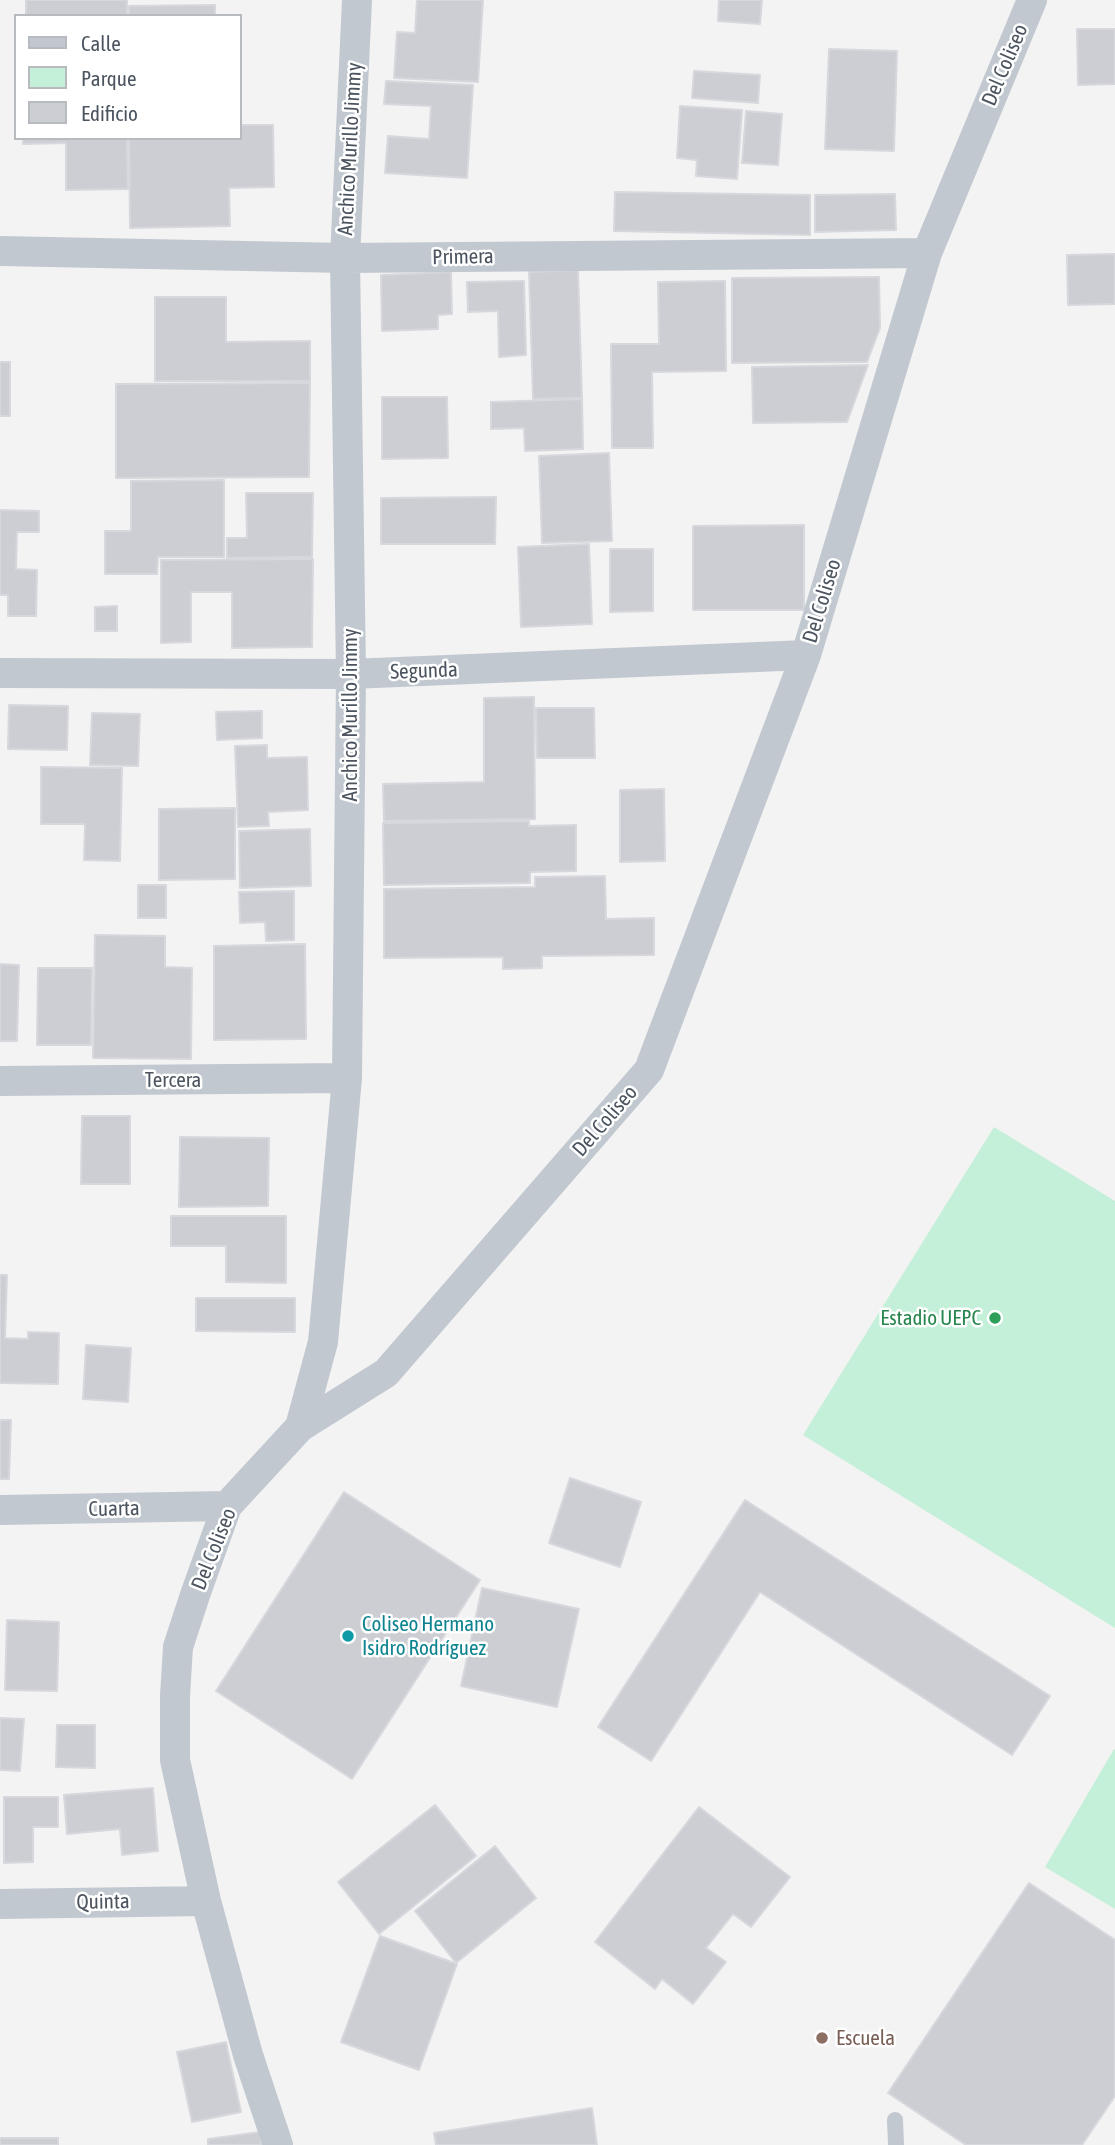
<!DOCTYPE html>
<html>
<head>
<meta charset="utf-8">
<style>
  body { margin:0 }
  #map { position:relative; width:1115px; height:2145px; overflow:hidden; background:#f4f3f3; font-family:"Asap Condensed",sans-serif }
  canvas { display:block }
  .legend { position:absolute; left:14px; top:14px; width:228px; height:126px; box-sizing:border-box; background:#fff; border:2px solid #b7bbbf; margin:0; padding:9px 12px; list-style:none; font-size:21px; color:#4b545f }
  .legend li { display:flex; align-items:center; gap:14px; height:35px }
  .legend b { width:35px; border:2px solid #b7bbbf }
</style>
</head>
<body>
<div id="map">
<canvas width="1115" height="2145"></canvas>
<ul class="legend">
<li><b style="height:9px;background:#c1c8d0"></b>Calle</li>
<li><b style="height:19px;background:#c4efd8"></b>Parque</li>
<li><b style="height:19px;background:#cdced4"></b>Edificio</li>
</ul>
</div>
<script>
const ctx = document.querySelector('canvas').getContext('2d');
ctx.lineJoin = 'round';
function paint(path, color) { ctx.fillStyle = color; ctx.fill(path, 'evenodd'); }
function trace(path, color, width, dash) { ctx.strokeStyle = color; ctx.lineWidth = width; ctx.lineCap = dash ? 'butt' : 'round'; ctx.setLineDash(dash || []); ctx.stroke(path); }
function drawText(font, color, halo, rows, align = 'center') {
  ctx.font = font + ' "Asap Condensed",sans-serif'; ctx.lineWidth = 5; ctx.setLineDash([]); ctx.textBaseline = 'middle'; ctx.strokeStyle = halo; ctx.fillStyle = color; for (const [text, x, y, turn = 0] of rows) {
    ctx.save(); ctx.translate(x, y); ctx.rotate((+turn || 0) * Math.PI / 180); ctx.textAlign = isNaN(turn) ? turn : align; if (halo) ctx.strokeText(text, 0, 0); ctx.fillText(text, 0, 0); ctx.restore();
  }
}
paint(new Path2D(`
  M994 1127 1115 1201V1628L803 1435Z
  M1114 1749 1115 1750V1909L1045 1867Z`), '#c4efd8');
const building = new Path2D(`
  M26 0H127V16H26Z
  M417 0H483L478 82 394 78 397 32 415 33Z
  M719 0H762L760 24 718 21Z
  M215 5V16H129V6Z
  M1077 29H1115V84L1078 85Z
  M829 49 897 51 894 151 825 149Z
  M694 71 760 75 758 103 692 98Z
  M386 81 473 85 467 178 385 173 388 136 429 139 431 106 384 104Z
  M680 106 742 110 737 179 696 176 697 160 677 158Z
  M746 111 782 114 778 165 742 163Z
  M240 125H273L274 187 229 188 230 226 130 228 129 138H240Z
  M23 138H127L128 189 66 190V143L23 144Z
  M615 192 810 195V235L614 231Z
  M895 194 896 230 815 232V195Z
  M1115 254V304L1068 305 1067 255Z
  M578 270 582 398 533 399 529 272Z
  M451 272 452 314 438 315V329L382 331 381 275Z
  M879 277 880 328 867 362 732 363V278Z
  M524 281 526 355 499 357 498 311 468 312 467 282Z
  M725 281 726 371 652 372 653 448H612L611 344H659L658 282Z
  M155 297H226V342L310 341V381H155Z
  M0 362H10V416H0Z
  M868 365 847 422 753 423 752 367Z
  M310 383 309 477 116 478V384Z
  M382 397H447L448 458 382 459Z
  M582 399 583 449 525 451 524 428 491 429V402Z
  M609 453 612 541 542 543 539 456Z
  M224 480V557H158L157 574H105V531H131V481Z
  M246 493H313L312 557 227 558V538H247Z
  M496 497 495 544H381V498Z
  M0 510 39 511V532H17L16 569 37 570 36 616H8V595H0Z
  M804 525V610H693V526Z
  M589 544 592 624 521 627 518 547Z
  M610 549H653V611L610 612Z
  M313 559 312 647 232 648V592H191V642L161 643V560Z
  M117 606V631H95V607Z
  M534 697 535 819 384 821 383 784 484 782V698Z
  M9 705 68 706 67 750 8 749Z
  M536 708H594L595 758H537Z
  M262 711V738L217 740 216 712Z
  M92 713 140 714 138 766 90 765Z
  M267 745V758L307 757 308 810 268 812 269 826 238 827 235 746Z
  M41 767 122 768 120 861 84 860 85 824H41Z
  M664 789 665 861 620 862V790Z
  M235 808V879L159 880V809Z
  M529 821V826L576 825V871L530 872V883L384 885 383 823Z
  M310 829 311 886 240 888 239 831Z
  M605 876 606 919 654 918V955L542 956V968L503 969V957L384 958V889L535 887V877Z
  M138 885H166V918H138Z
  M294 891V940L266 941 265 922 240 923 239 892Z
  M95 935 165 936V967L192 968 191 1059 93 1058Z
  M305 944 306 1039 214 1040V946Z
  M0 964 19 965 17 1041H0Z
  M38 968H92L91 1045H37Z
  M82 1116H130V1184H81Z
  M180 1137 269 1138 268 1206 179 1207Z
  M171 1216H286V1283L226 1282V1246H171Z
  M0 1275H7L5 1338 28 1339V1332L59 1333 58 1384 0 1383Z
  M196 1298H295V1332L196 1331Z
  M86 1345 131 1348 128 1402 83 1399Z
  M0 1420H11L9 1479H0Z
  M570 1478 641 1502 620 1567 549 1543Z
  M344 1492 480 1580 352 1779 216 1691Z
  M745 1500 1050 1696 1012 1755 760 1592 651 1761 598 1727Z
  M482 1588 579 1609 557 1707 461 1686Z
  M7 1620 59 1622 57 1691 5 1690Z
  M0 1718 24 1719 20 1771 0 1770Z
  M57 1725H95V1768L56 1767Z
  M153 1788 158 1851 122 1855 120 1829 67 1834 64 1795Z
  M4 1797H58V1827H33V1862L4 1863Z
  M435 1805 476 1856 379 1934 338 1882Z
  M699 1807 790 1877 751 1927 733 1914 706 1948 726 1962 693 2004 662 1979 655 1989 595 1942Z
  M495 1846 536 1898 456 1963 415 1911Z
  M1029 1883 1115 1940V2096L1082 2145H966L888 2093Z
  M380 1936 457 1964 419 2070 341 2042Z
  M226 2042 241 2112 192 2122 177 2052Z
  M592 2108 597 2145H436L434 2133Z
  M260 2132 261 2145H208V2139Z
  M0 2138H58V2145H0Z`);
paint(building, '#cdced4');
trace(building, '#d7d8dd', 2);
trace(new Path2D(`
  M895 2120 896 2145`), '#c1c8d0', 16);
trace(new Path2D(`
  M0 251 345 258 927 253
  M0 673 351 674 806 655
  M0 1081 347 1078
  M300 1427 323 1342 347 1078 351 674 345 258 357 0
  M0 1510 227 1506
  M0 1904 206 1901
  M278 2145 248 2055 206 1901 175 1760V1696L178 1647 195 1595 227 1506 300 1427 386 1373 649 1070 806 655 927 253 1032 0`), '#c1c8d0', 30);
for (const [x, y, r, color] of [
  [995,1318,7,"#2e9e5b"],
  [348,1636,7,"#0f9aa8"],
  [822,2038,7,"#8d6e63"]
]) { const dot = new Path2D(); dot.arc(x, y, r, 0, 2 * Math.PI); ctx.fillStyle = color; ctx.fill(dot); trace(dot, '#fff', 2.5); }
drawText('21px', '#4b545f', '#fff', [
  ["Del Coliseo",1005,65,-67],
  ["Anchico Murillo Jimmy",350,149,-87],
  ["Primera",463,257,-1],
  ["Del Coliseo",822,601,-73],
  ["Segunda",424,671,-2],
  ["Anchico Murillo Jimmy",350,715,-90],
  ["Tercera",173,1080],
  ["Del Coliseo",605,1121,-49],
  ["Cuarta",114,1509,-1],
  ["Del Coliseo",214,1549,-68],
  ["Quinta",103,1902,-1]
]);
drawText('21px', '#27864d', '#fff', [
  ["Estadio UEPC",981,1318]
], 'right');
drawText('21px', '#0d838f', '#fff', [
  ["Coliseo Hermano",362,1624],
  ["Isidro Rodríguez",362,1648]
], 'left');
drawText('21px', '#785e54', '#fff', [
  ["Escuela",836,2038]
], 'left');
</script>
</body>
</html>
